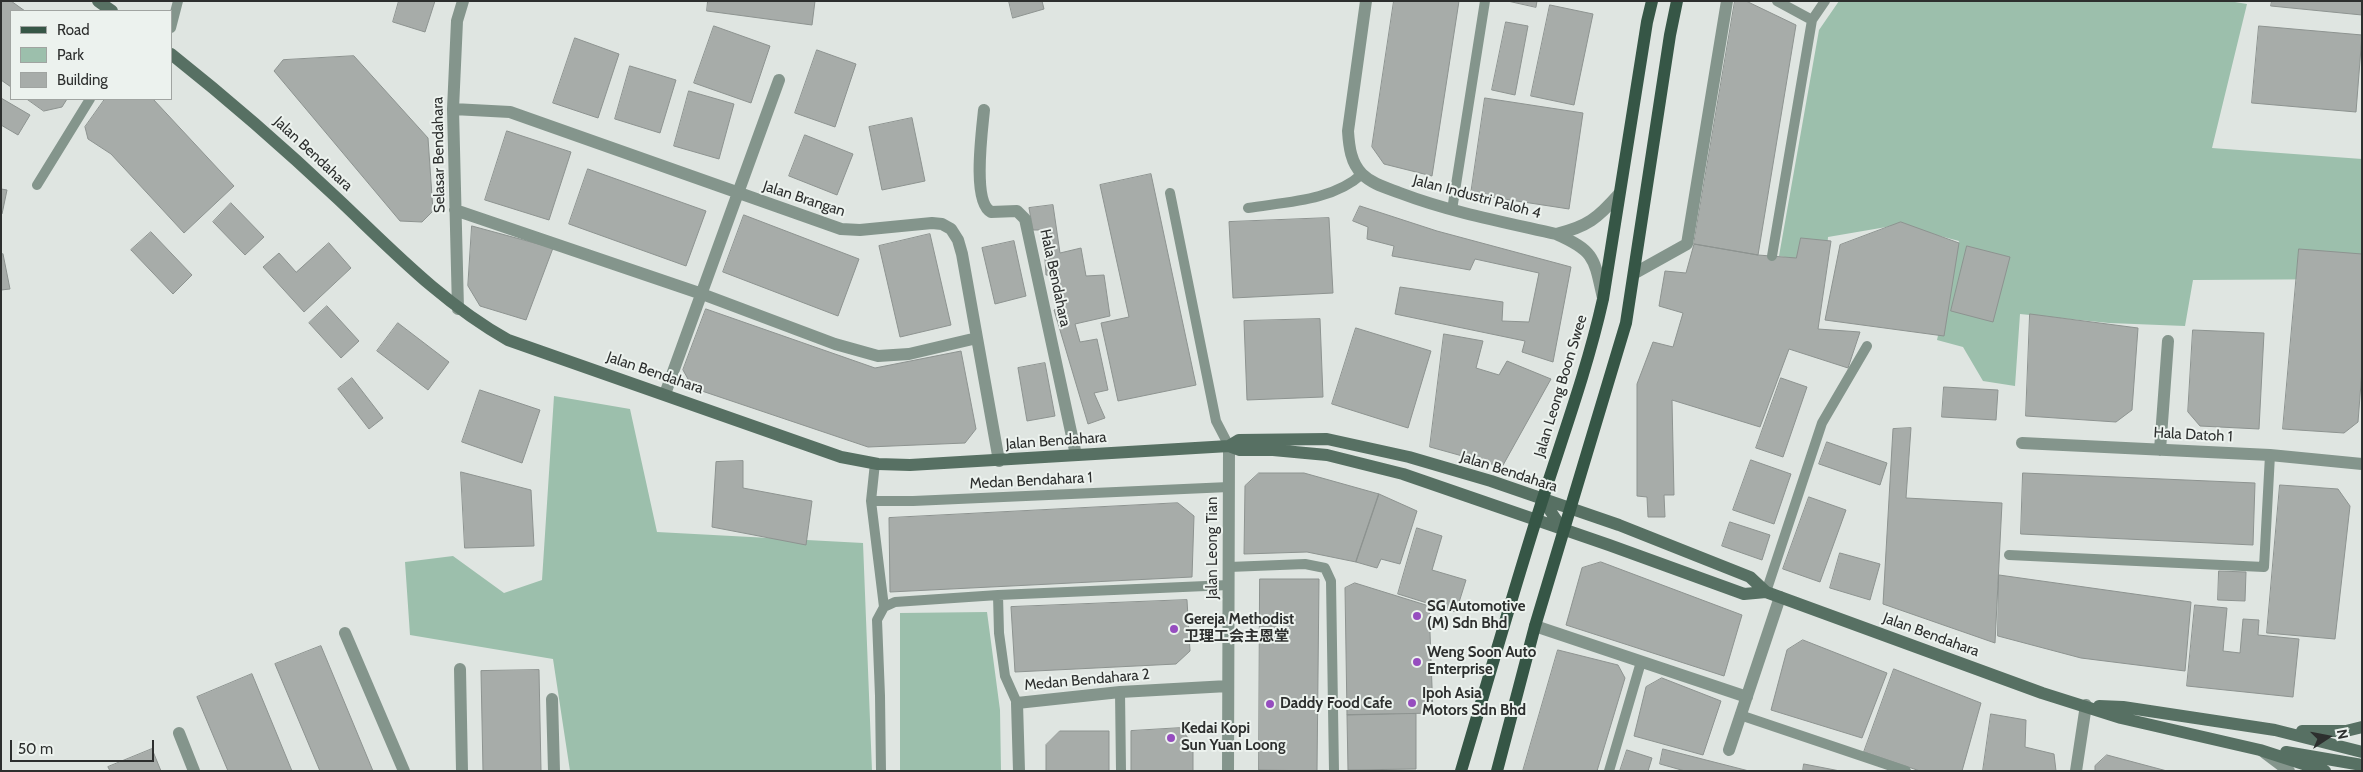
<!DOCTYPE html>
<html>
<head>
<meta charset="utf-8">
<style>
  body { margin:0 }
  #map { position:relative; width:2363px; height:772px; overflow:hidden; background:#dfe5e1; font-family:Cabin,sans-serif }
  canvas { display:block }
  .frame { position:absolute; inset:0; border:2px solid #2d2f2e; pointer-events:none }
  .legend { position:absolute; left:10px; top:10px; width:162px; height:90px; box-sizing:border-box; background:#ecf2ee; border:1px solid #a0a4a1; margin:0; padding:6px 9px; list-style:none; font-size:15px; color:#2d2f2e }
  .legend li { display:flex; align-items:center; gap:10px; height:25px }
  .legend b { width:25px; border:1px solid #a0a4a1 }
  .north { position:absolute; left:2303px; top:712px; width:50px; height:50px; -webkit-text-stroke:4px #ecf2ee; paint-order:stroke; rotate:79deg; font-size:14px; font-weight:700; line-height:20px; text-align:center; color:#2d2f2e }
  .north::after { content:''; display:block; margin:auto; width:18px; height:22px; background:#2d2f2e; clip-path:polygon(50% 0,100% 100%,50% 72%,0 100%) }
  .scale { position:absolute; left:10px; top:740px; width:144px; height:22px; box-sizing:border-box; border:2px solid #2d2f2e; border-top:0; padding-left:6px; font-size:15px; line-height:18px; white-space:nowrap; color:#2d2f2e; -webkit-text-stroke:4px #ecf2ee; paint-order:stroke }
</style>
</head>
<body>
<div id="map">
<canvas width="2363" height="772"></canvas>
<div class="frame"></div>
<ul class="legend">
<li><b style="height:6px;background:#365646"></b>Road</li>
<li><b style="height:14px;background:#9cbfac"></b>Park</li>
<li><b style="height:14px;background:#a7aca9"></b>Building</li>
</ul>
<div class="north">N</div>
<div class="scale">50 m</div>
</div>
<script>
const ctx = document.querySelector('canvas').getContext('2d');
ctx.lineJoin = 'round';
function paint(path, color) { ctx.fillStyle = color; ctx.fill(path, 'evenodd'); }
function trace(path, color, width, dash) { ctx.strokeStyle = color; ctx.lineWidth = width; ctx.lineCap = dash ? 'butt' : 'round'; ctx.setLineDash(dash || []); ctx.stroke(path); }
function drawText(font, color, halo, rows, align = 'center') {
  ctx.font = font + ' Cabin,"Noto Sans SC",sans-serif'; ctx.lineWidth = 4; ctx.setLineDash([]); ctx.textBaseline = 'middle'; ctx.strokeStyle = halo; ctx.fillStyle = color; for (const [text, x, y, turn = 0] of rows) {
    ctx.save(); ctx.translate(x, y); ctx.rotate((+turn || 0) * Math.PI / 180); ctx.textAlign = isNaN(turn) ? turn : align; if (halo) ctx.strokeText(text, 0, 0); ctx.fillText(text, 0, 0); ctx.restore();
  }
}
paint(new Path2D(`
  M1839 1H2229L2247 4 2212 148 2362 159V279L2193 280 2185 326 2109 323 2020 314 2015 386 1983 381 1963 347 1937 340 1959 241 1898 225 1828 237 1826 264 1779 256 1819 30Z
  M554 396 630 409 657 532 863 543 872 771H570L553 659 410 635 405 562 453 556 504 593 542 580Z
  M987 612 1000 710 1001 771H900V613Z`), '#9cbfac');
const building = new Path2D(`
  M1 1H11L25 11H11V87L1 80Z
  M399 1H435L425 32 393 22Z
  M708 1H815L812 25 707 11Z
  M1009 1H1042L1044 9 1013 18Z
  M1394 1H1459L1432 176 1384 164 1372 147Z
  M1508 1H1537L1536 7Z
  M1735 1H1746L1796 25 1758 255 1694 244Z
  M2272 1H2362V15L2271 6Z
  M1550 5 1593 14 1574 105 1531 96Z
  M1506 22 1528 26 1515 95 1492 90Z
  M714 26 770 46 751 103 694 83Z
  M2259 26 2362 35 2356 112 2252 103Z
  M575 38 619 54 598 118 553 103Z
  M817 50 856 64 835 127 795 113Z
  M354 56 428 138 433 211 422 222 400 221 274 71 283 60Z
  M630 66 676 80 660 133 615 119Z
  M689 91 734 104 719 159 674 146Z
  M1 98 30 115 18 135 1 125Z
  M1485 98 1583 113 1569 209 1471 194Z
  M27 99H67L62 107 44 111Z
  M105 99H153L234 186 184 233 111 154 88 139 85 127Z
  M912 118 925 181 882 190 869 127Z
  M507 131 571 152 549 220 485 200Z
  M805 135 853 154 837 195 789 176Z
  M588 169 706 211 686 266 569 224Z
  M1151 174 1196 385 1118 401 1101 323 1129 317 1100 185Z
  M1 189 7 190 2 214H1Z
  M231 203 264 237 245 255 213 222Z
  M1053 205 1060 253 1081 248 1086 276 1104 275 1110 316 1075 324 1080 342 1097 339 1108 390 1094 393 1105 418 1088 424 1054 310 1065 305 1058 276 1046 275 1043 230H1033L1029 208Z
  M1360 206 1437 231 1571 267 1553 362 1522 352 1525 341 1395 314 1400 287 1503 302 1502 321 1529 322 1539 273 1475 259 1470 270 1392 256 1394 246 1367 239 1368 227 1353 221Z
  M744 215 859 259 838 316 723 272Z
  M1329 218 1333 293 1233 298 1229 222Z
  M1901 222 1959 243 1944 336 1825 320 1840 245Z
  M472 226 553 248 526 320 480 306 468 286Z
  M151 232 192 275 173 294 131 250Z
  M930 234 951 325 900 337 879 246Z
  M1801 238 1831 241 1818 329 1860 332 1848 368 1789 349 1760 427 1672 400 1674 495H1664L1665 517H1648L1647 497 1637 496V384L1653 342 1673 347 1683 313 1659 306 1665 271 1686 273 1694 244 1758 255 1796 258Z
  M1014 241 1026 296 995 304 982 248Z
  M329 243 351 268 304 312 263 267 279 253 296 272Z
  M1967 246 2010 257 1993 322 1951 311Z
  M2299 249 2362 254V370L2358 422 2344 433 2283 429Z
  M3 254 10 289 1 290V255Z
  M327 306 359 341 341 358 309 323Z
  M706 309 875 368 961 351 976 429 965 443 868 447 693 388 683 370Z
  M2030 314 2138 328 2132 410 2116 422 2026 416Z
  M1320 319 1323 397 1247 400 1244 321Z
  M398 323 449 362 428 390 377 351Z
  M1356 328 1431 351 1408 428 1332 404Z
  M2193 330 2264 333 2259 429 2200 426 2188 412Z
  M1444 334 1483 341 1476 368 1499 375 1507 361 1551 379 1502 467 1430 447Z
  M1045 363 1055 416 1027 421 1018 368Z
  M352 378 383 418 369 429 338 389Z
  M1781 378 1807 387 1783 457 1756 448Z
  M1944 387 1998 390 1996 420 1942 417Z
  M480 390 540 410 522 463 462 442Z
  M1911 428 1906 498 2002 503 1995 643 1883 604 1893 429Z
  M1827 442 1887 463 1880 485 1819 464Z
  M1751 460 1791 474 1774 524 1733 510Z
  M743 461V488L812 501 806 545 712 527 716 462Z
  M461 472 531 490 534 546 465 548Z
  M1259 473H1304L1379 494 1356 562 1307 552 1244 554 1245 486Z
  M2023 473 2255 483 2253 545 2021 534Z
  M2280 485 2338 489 2350 506 2335 639 2267 633Z
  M1379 494 1417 511 1400 564 1381 559 1377 568 1356 562Z
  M1809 497 1846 510 1820 582 1783 569Z
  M1178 503 1194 516 1192 577 890 592 889 518Z
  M1730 522 1770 535 1762 560 1722 546Z
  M1417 528 1442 536 1432 570 1466 580 1456 612 1398 594Z
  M1840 553 1880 564 1870 600 1830 588Z
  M1601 562 1742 615 1724 676 1566 625 1582 568Z
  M2219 571 2246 572 2245 601 2218 600Z
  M1999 575 2191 602 2185 671 2081 658 1998 636Z
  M1260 579H1319L1317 771 1259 770Z
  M1355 583 1429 606 1433 713 1347 715 1345 588Z
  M1187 600 1190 651 1176 664 1015 672 1011 607Z
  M2195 605 2227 608 2223 651 2240 653 2243 619 2259 620 2258 635 2299 639 2293 697 2187 686Z
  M1803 640 1887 673 1862 738 1771 710 1787 650Z
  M321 646 373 771H320L275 664Z
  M1558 650 1618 665 1625 678 1597 771H1523Z
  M1894 669 1981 703 1962 771H1920L1864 752Z
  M539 670 541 771H483L481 671Z
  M252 674 292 771H228L197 697Z
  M1662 678 1721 701 1703 755 1634 736 1646 687Z
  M1416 714V769L1348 770 1347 715Z
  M1991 714 2026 720 2025 747 2054 754 2056 771H1983Z
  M1180 728 1193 744V771H1131V731Z
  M1060 731H1109V771H1046V745Z
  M152 749 161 771H110L108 767Z
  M1663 749 1749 771H1685L1660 764Z
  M1627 750 1652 758 1648 771H1620Z
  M2107 755 2167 771H2095V766Z
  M1804 764 1840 771H1803Z`);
paint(building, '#a7aca9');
trace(building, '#8d9390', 1);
trace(new Path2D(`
  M1777 1 1812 20
  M171 28 178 1
  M37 185 90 99
  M1170 193 1216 421 1229 446
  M1248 208C1285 202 1333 201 1362 174
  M1452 210 1485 1
  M1772 256 1812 20 1825 1
  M875 463 871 501H913L1229 487
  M871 501 884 607
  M2009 555 2264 567 2270 455
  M1229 567 1305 564 1325 568 1331 581 1334 771
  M1766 592 1822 423 1867 346
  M998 595 1229 585
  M1120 692 1121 771
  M1740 715 1906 771
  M881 771 880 696 877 620 884 607 895 602 998 595 999 633 1005 676 1017 703
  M1609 771 1641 662`), '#84958c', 10);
trace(new Path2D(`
  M1366 1 1348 131C1349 147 1351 163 1362 174 1372 184 1387 188 1400 193 1450 212 1503 222 1556 234 1595 251 1594 258 1603 298
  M453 109 510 112 841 229 860 230 932 223 942 224 951 229 958 240 962 254 999 461
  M984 110C982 131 972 202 991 212L1017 211 1025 219 1076 455
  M455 210 702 294 835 344 878 356 909 354 977 338
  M1556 234C1587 227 1598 218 1619 194
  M1635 273 1687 244 1727 1
  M458 309 453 109 457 21 463 1
  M665 394 779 80
  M2022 443 2270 455 2362 464
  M2160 450 2168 341
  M1535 626 1747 697
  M345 633 404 771
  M460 669 462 771
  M552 699 554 771
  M179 733 194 771
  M1729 750 1780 597
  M2265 753 2289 771
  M1019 771 1017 703 1120 692 1228 686
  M1228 771 1229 446
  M2076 771 2086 705`), '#84958c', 12);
trace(new Path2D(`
  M98 1 112 11
  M171 54C229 100 284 148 338 199 392 250 442 303 508 340L841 457 878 464 910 465 1229 446 1240 450H1273L1327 455 1403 474 1609 545 1744 594 1766 592
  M1229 446 1239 440 1327 439 1409 457 1491 481 1619 525 1750 577 1766 592 2042 693 2121 718 2260 750 2325 771
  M1543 500 1563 530
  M2099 706 2123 707 2275 730 2362 752
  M2302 731H2346L2362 727
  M2286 752 2362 765`), '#577063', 12);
trace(new Path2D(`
  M1461 771C1486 687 1510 603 1536 520 1559 446 1586 375 1603 299L1647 22 1652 1
  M1497 771 1535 626 1626 323 1670 35 1677 1`), '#365646', 12);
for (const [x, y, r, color] of [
  [1417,616,5,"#964dbf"],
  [1174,629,5,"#964dbf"],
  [1417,662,5,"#964dbf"],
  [1412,703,5,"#964dbf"],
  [1270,704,5,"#964dbf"],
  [1171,738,5,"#964dbf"]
]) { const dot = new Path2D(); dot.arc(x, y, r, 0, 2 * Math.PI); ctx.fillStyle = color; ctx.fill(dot); trace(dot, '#ecf2ee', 2); }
drawText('15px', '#2d2f2e', '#ecf2ee', [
  ["Jalan Bendahara",313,154,43],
  ["Selasar Bendahara",439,155,-91],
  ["Jalan Industri Paloh 4",1477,197,15],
  ["Jalan Brangan",804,199,18],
  ["Hala Bendahara",1055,278,78],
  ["Jalan Bendahara",655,373,19],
  ["Jalan Leong Boon Swee",1561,386,-73],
  ["Hala Datoh 1",2193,435,3],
  ["Jalan Bendahara",1056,441,-4],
  ["Jalan Bendahara",1509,472,18],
  ["Medan Bendahara 1",1031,481,-3],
  ["Jalan Leong Tian",1213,548,-90],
  ["Jalan Bendahara",1931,635,20],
  ["Medan Bendahara 2",1087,680,-5]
]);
drawText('bold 15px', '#2d2f2e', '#ecf2ee', [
  ["SG Automotive",1427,607],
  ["(M) Sdn Bhd",1427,624],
  ["Gereja Methodist",1184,620],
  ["卫理工会主恩堂",1184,637],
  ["Weng Soon Auto",1427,653],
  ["Enterprise",1427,670],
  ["Ipoh Asia",1422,694],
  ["Motors Sdn Bhd",1422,711],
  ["Daddy Food Cafe",1280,704],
  ["Kedai Kopi",1181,729],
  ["Sun Yuan Loong",1181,746]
], 'left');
</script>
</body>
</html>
